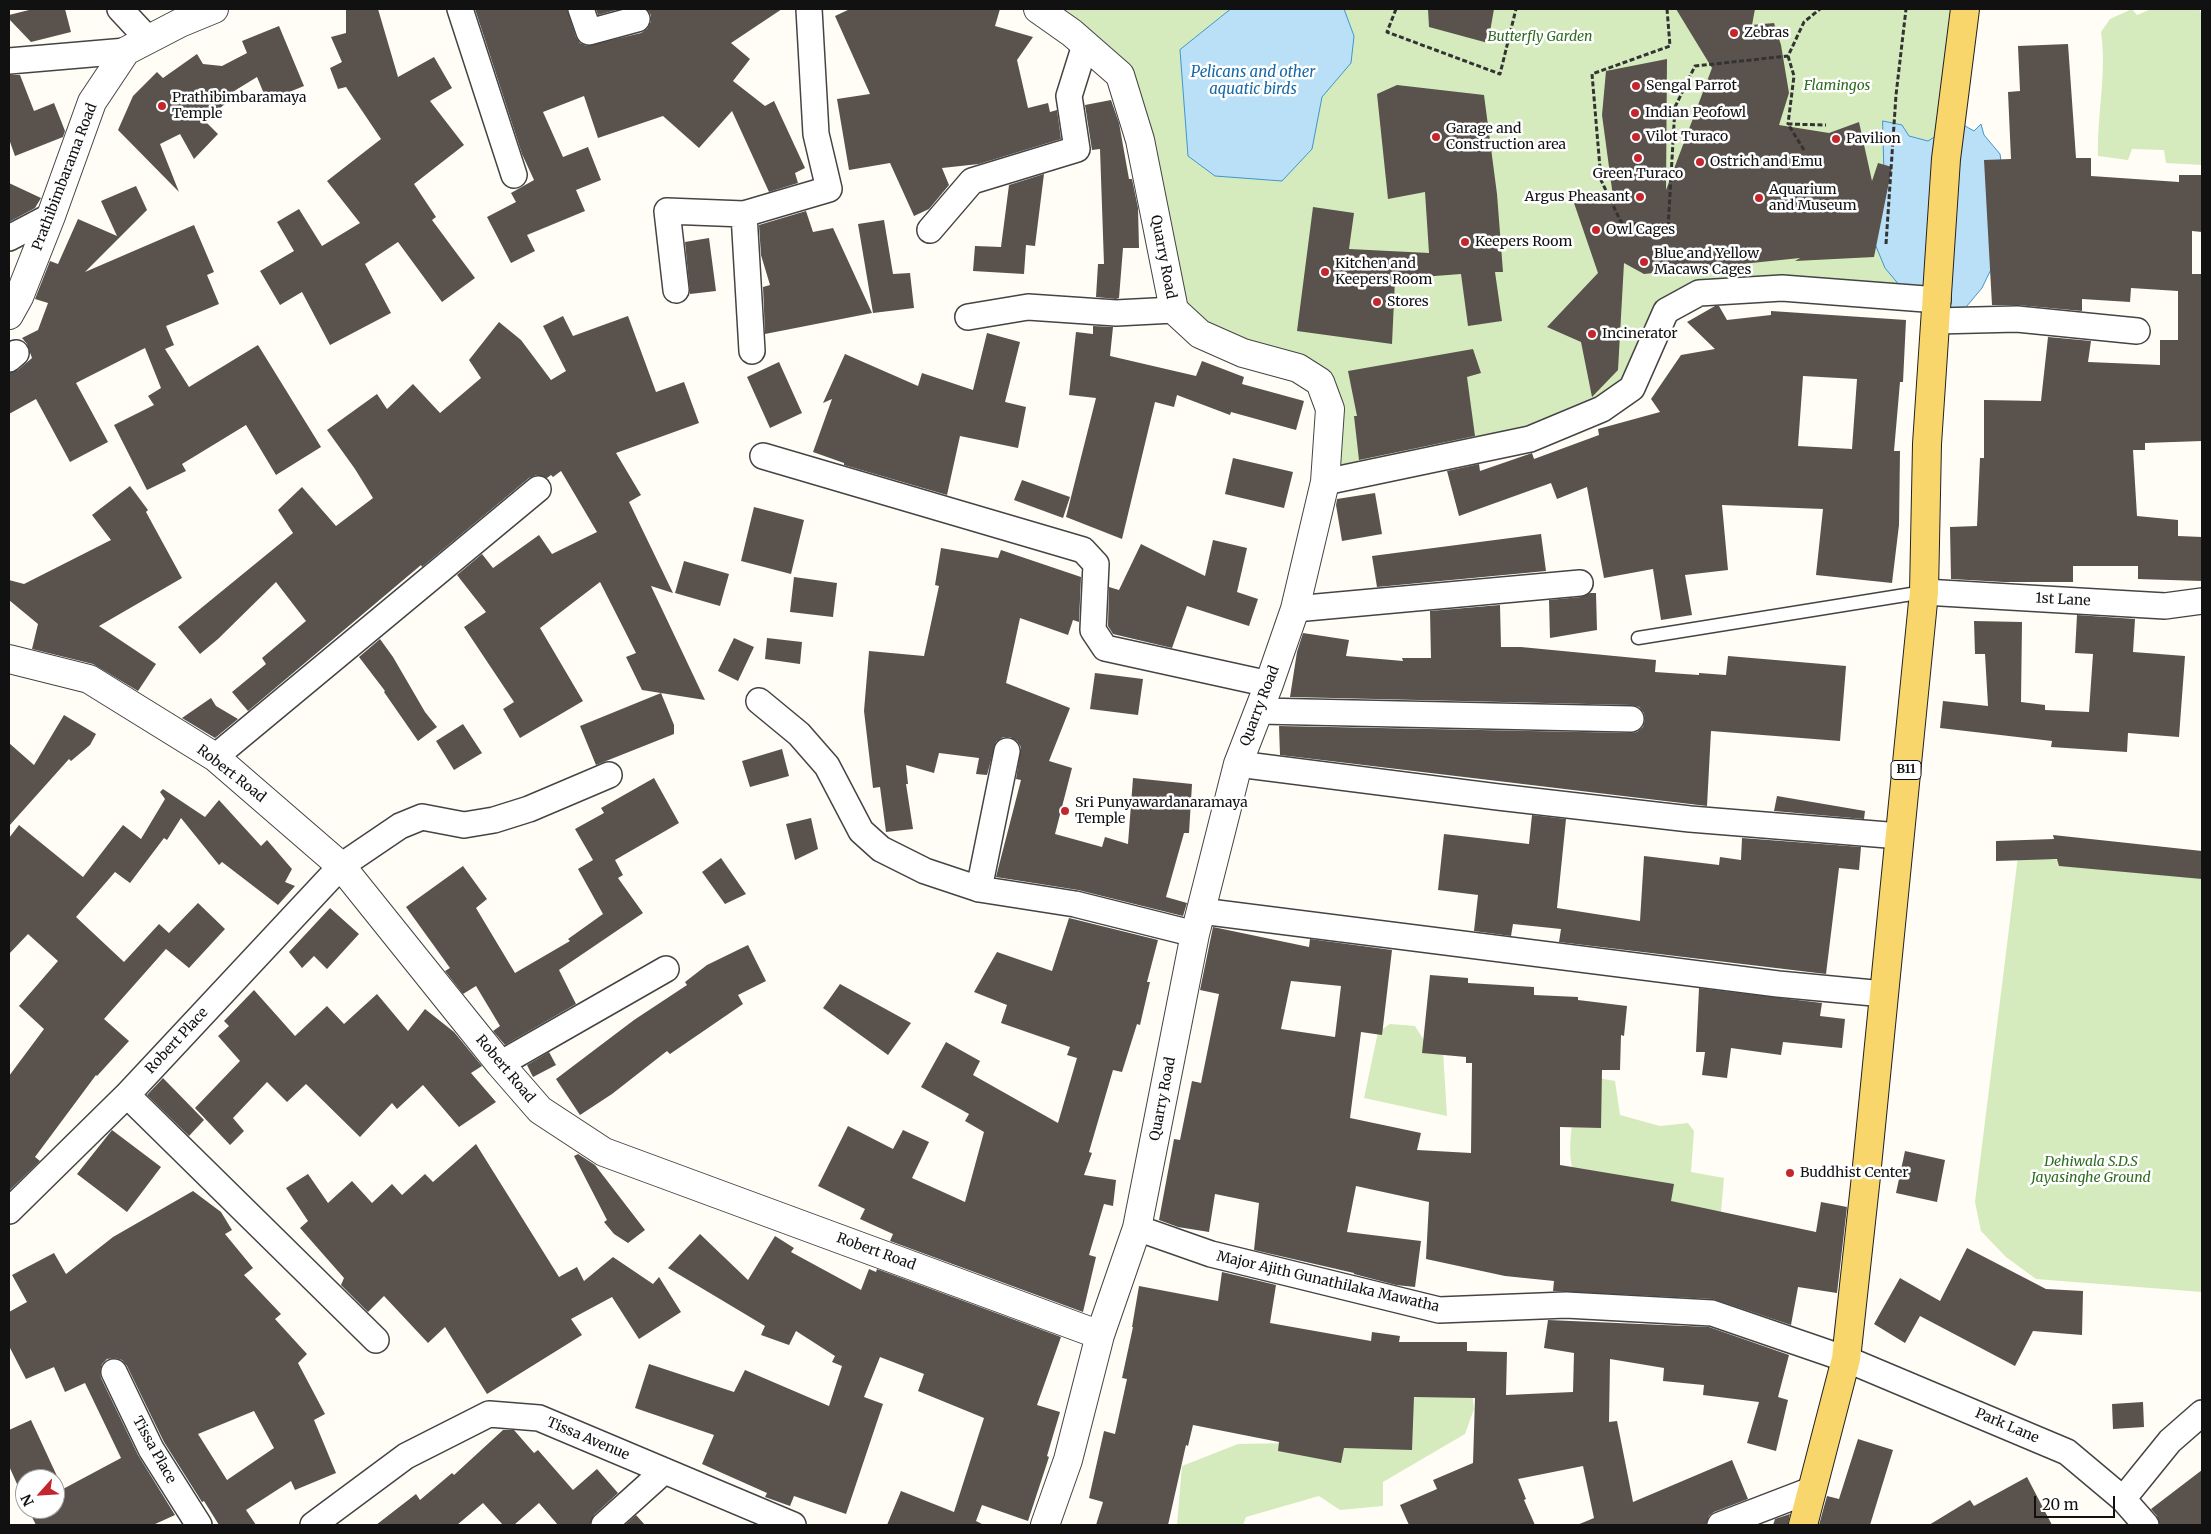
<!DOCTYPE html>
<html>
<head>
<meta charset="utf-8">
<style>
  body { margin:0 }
  #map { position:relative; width:2211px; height:1534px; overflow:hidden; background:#fffdf5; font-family:Merriweather,serif }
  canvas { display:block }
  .frame { position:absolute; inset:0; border:10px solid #111; pointer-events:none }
  .north { position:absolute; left:15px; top:1469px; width:50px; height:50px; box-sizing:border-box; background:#fff; border:1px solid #a0a0a0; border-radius:50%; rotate:244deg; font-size:14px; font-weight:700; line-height:20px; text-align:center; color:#111 }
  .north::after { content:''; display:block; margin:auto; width:18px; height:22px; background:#c4262e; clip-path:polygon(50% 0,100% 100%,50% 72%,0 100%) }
  .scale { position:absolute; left:2034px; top:1496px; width:81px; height:22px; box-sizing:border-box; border:2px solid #111; border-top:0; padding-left:6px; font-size:15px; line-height:18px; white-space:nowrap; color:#111; -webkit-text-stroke:4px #fff; paint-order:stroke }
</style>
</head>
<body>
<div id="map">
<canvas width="2211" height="1534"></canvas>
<div class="frame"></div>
<div class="north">N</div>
<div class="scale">20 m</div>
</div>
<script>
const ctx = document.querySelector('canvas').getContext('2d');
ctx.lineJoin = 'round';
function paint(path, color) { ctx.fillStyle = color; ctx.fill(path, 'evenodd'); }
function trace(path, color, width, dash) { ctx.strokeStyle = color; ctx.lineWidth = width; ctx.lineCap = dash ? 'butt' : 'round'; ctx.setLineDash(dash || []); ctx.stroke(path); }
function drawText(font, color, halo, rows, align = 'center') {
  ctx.font = font + ' Merriweather,serif'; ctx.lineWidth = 5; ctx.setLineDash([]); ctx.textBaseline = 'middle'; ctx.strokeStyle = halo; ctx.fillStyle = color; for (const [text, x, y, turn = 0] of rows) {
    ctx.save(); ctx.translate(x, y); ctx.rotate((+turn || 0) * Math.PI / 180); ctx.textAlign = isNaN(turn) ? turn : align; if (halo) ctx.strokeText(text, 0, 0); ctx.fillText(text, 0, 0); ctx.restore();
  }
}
paint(new Path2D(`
  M1038 9H1965L1938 300 1699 293 1655 337 1602 409 1325 482 1320 382 1174 310 1130 104Z
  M2132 9 2137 15 2151 9H2199L2202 15V165L2166 163 2164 150 2132 149 2128 160 2098 156C2097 114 2107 73 2101 32L2110 19Z
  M2018 856 2202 874V1292L2036 1279 2006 1257 1981 1231 1975 1202Z
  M1390 1024 1415 1026 1427 1045 1443 1051 1447 1116 1364 1098 1378 1032Z
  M1598 1078 1615 1081 1620 1115 1660 1126 1688 1123 1694 1131 1691 1172 1724 1178 1712 1313 1635 1308 1643 1237 1572 1167C1568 1150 1571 1114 1580 1099 1584 1091 1592 1084 1598 1078Z
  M1471 1384 1474 1409 1465 1434 1383 1482V1506L1340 1510 1319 1496 1246 1517 1243 1525H1177L1182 1466 1238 1444 1341 1442 1354 1389Z`), '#d5ebbd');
const water = new Path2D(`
  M1231 9H1344L1354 36 1351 63 1322 97 1312 149 1282 181 1215 176 1188 156 1180 50Z
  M1883 121 1902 125 1909 136 1928 141 1958 122 1974 131 1981 124 1984 135 2000 154 2004 183 1996 259 1982 288 1961 313 1921 311 1885 268 1875 244 1884 178Z`);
paint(water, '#b9e0f7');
trace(water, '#3f96cf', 1);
paint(new Path2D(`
  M33 9H65L71 32 31 42 9 19V15Z
  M346 9H378L398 77 434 57 452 88 430 101 464 145 414 184 436 217 432 220 475 278 442 302 398 242 365 264 391 313 330 345 302 292 280 305 260 271 294 251 277 222 299 209 322 246 360 223 327 181 381 139 346 87 338 89 330 68 342 62 331 37 346 33Z
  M475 9H567L576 37 580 43 586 46 641 33 647 29 651 22V15L647 9H782L731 43 750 59 733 81 765 106 774 101 805 168 795 173 798 183 769 192 732 111 699 148 663 116 598 138 584 96 543 112 563 157 588 147 601 180 576 190 585 211 527 235 535 251 511 263 487 217 516 202 511 193 534 180 522 154Z
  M596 9H620L598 15Z
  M850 9H1000L995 26 1033 37 1017 60 1028 108 1048 103 1050 112 1057 110 1061 139 979 164 942 168 949 185 929 209 914 216 890 163 849 170 837 99 870 94 835 16Z
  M1428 9H1494L1488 43 1429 27Z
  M1676 9H1755L1752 25 1774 23 1781 45 1789 93 1779 125 1829 133 1859 122 1872 181 1878 163 1892 167 1874 257 1795 261 1800 258 1644 274 1624 263 1618 370 1592 397 1581 342 1547 327 1598 273 1574 203 1614 204 1602 115 1606 71 1667 59 1666 190 1712 68Z
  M279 26 304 86 267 101 257 77 231 93 233 97 205 121 218 134 194 159 180 134 160 144 179 192 118 130 133 96 157 72 163 78 197 54 203 64 222 66 247 53 242 41Z
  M2068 44 2076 158H2091V176L2179 182V175H2202V232L2192 231V274H2202V441L2145 443V450H2133L2137 516 2178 520V536L2202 537V581L2138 579V566H2073V582H2004L1951 579 1950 527 1977 526 1980 458H1984V400L2041 401 2048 337 2091 341 2088 362 2160 365V340H2178V291L2131 288 2130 302 2082 299V311L2018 305H1992L1984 160 2011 159 2008 92 2020 91 2018 46Z
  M9 75H20L34 111 54 103 65 131 63 137 15 156 9 139Z
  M1397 85 1484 95 1497 194 1503 272H1495L1502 321 1468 326 1461 274 1395 279 1392 344 1297 331 1313 207 1354 213 1349 249 1429 253 1425 192 1388 199 1377 94Z
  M1111 100 1119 123 1129 179H1132L1138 208 1139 248H1123L1119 298 1116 299 1096 297 1098 264H1104L1100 149 1092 150 1085 105Z
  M1044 174 1035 246 1026 245 1024 274 973 271 975 246 1001 247 1009 185Z
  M9 183 41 198 35 208 9 222Z
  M136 186 147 210 85 272 194 225 214 272 207 275 219 304 166 326 174 345 165 349 189 387 258 345 321 447 276 475 246 425 182 464 186 471 147 490 114 425 154 405 148 396 161 388 145 348 76 383 108 442 70 462 36 399 9 414V373L18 370 32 358 27 344 22 338 38 330 48 303 35 299 50 261 58 264 78 219 117 236 101 201Z
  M806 211 813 232 833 228 872 313 765 334 763 287 770 285 761 255 759 225Z
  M884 220 893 274 910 273 914 308 873 313 858 224Z
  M709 238 716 291 690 294 685 242Z
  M1715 306H1719L1727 320 1771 315V311L1906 320 1903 382H1900L1894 451H1900L1899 525 1892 583 1816 575 1823 509 1722 505 1728 570 1685 575 1692 615 1661 620 1653 569 1604 578 1587 487 1557 499 1551 483 1459 516 1447 471 1479 464 1480 471 1532 453 1534 459 1599 435 1598 429 1660 412 1651 399 1681 355 1715 349 1687 322ZM1803 376 1857 379 1852 449 1798 446Z
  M563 316 573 336 628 316 656 392 684 382 699 423 616 453 641 495 629 502 673 593 651 586 705 700 642 690 626 657 636 653 600 582 540 628 583 701 520 738 503 709 514 702 464 627 486 612 457 575 482 554 493 568 539 535 552 554 597 532 561 471 553 477 551 475 547 478 536 475 529 478 422 567 421 565 248 711 232 692 266 664 262 658 306 621 276 582 218 639 200 654 178 627 293 533 278 510 302 487 336 526 373 498 355 469 327 430 377 394 387 409 413 384 440 413 481 378 469 360 499 322 521 340 551 380 566 371 543 326Z
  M1093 326 1113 327 1110 356 1196 376 1202 361 1244 377 1242 384 1304 401 1296 430 1231 412 1230 415 1177 395 1174 407 1155 402 1122 539 1066 517 1096 398 1069 395 1076 332 1093 334Z
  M987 333 1020 342 1005 402 1026 407 1018 448 960 436 947 495 844 465V463L813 452 832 399 823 403 845 354 918 386 922 373 973 390Z
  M1473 349 1481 373 1467 377 1475 436 1359 460 1354 416H1357L1348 371Z
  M779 362 802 413 770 428 747 377Z
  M1233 458 1293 472 1284 508 1225 494Z
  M1022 480 1070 497 1063 518 1014 500Z
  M130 486 148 510 146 512 182 578 99 626 156 664 138 691 93 664 32 649 38 624 9 600V580L24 584 111 540 92 515Z
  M1375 493 1382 534 1342 541 1336 505 1337 499Z
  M754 507 804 520 791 574 741 561Z
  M1541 534 1546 571 1377 587 1372 556Z
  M1213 540 1247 548 1237 592 1258 599 1249 626 1187 606 1172 648 1113 634 1108 626 1109 587 1119 590 1141 544 1205 576Z
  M941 548 998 558 1001 550 1081 577 1079 622 1073 620 1068 635 1020 618 1006 683 1070 708 1049 761 1072 768 1055 834 1102 847 1105 837 1128 844 1133 778 1192 784 1189 833H1184L1166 897 1187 903 1183 916 1078 890 996 877 1021 780 1016 779 1021 747 1017 741 1010 737H1003L996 742 987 775 976 774 979 758 939 753 934 773 906 765 908 784H906L913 829 886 832 880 787 873 788 864 711 869 651 924 656 939 586 935 585Z
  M684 561 729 574 720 606 675 593Z
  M794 577 837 583 833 617 790 612Z
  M1590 593H1596L1597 630 1550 638 1549 600 1581 597Z
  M1500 605 1501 647H1521L1656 660 1655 672 1699 675V673L1726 675 1728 656 1846 666 1840 741 1711 731 1707 806 1280 755 1279 726 1631 733 1637 732 1643 727 1645 720 1644 713 1639 707 1631 705 1290 697 1297 652 1303 633 1349 640 1346 656 1403 661 1402 658H1431L1430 611Z
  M2077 615 2135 619 2133 652 2185 656 2179 737 2128 733 2127 752 2051 747 2052 741 1940 728 1943 701 1988 706 1985 654H1975L1974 621 2022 622 2021 702 2045 705V710L2089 712 2093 654 2075 653Z
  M734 638 754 647 738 681 718 671Z
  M767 638 802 642 800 664 765 659Z
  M380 639 393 657 425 712 437 727 418 741 384 692 385 691 359 657Z
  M1095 673 1143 679 1138 715 1090 709Z
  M661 693 674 725V734L596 765 580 726Z
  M211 698 216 706 238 719 215 738 182 718Z
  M64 715 96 734 90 745 71 761 69 759 9 826V743L34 765Z
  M463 724 482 753 454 770 436 741Z
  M782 749 789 776 750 787 742 761Z
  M654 778 679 823 615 860 623 875 618 878 643 913 559 970 576 1004 505 1045 493 1031 500 1026 476 986 463 994 445 971 450 968 406 907 463 866 487 899 476 908 515 973 570 941 568 939 603 914 578 869 593 860 575 829 604 813 601 808Z
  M163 789 205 817 219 800 261 846 267 840 292 869 285 882 295 886 278 905 222 862 219 865 181 818 167 840 164 838 130 883 115 872 76 917 124 962 159 924 169 933 198 903 225 929 189 968 166 949 104 1019 129 1041 97 1076 96 1075 35 1157 40 1161 9 1191V1076L44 1029 19 1006 58 961 28 934 9 954V838L19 825 83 877 123 825 141 839 165 799 160 792Z
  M1777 796 1865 811 1864 819 1774 811Z
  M1532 815 1566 819 1557 908 1640 921 1644 856 1719 865 1720 857 1741 860 1742 838 1861 847 1859 870 1839 868 1826 974 1559 942 1561 929 1513 924 1511 936 1474 931 1478 895 1438 890 1444 834 1529 844Z
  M811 818 818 849 795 860 786 824Z
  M2053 835 2202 851V879L2059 866 2057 859 1996 861V841L2054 839Z
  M721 858 746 894 725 904 702 872Z
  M330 908 359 934 327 969 314 956 302 968 289 952Z
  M1069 918 1158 940 1147 982H1150L1140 1025 1137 1024 1122 1072 1113 1070 1089 1152 1092 1153 1084 1175 1116 1180 1113 1206 1104 1204 1089 1255 1096 1257 1083 1312 890 1241 893 1234 860 1219 865 1209 818 1186 848 1126 893 1149 903 1130 929 1142 912 1178 965 1202 984 1132 965 1121 969 1114 921 1087 946 1042 980 1061 973 1075 1058 1123 1077 1058 1067 1055 1070 1047 1001 1023 1007 1005 974 992 997 952 1052 971Z
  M1213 927 1309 947 1310 939 1392 950 1382 1035 1361 1032 1350 1118 1421 1133 1417 1150 1471 1153 1472 1063H1466V1057L1422 1053 1430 975 1468 978V983L1534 987V995L1578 997V1000L1627 1006 1624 1036 1621 1035 1620 1070H1602L1601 1128 1560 1127V1165L1674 1184 1671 1201 1816 1232 1821 1202 1847 1207 1837 1293 1798 1287 1791 1325 1713 1299 1553 1291 1554 1281 1505 1276 1426 1259 1429 1202 1356 1186 1347 1232 1421 1241 1415 1287 1396 1285 1354 1274V1273L1254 1250 1259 1203 1215 1194 1209 1232 1178 1227 1159 1220 1174 1139 1180 1140 1192 1081 1201 1083 1219 994 1200 990ZM1291 981 1341 986 1335 1037 1281 1029Z
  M748 945 766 981 738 995 743 1004 670 1054 667 1051 612 1094 580 1115 556 1079 634 1020 687 985 685 982 707 965Z
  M840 984 911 1023 888 1055 823 1008Z
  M1699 988 1822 1003 1820 1016 1845 1019 1842 1048 1783 1042 1781 1055 1731 1048 1727 1078 1702 1075 1705 1052H1696Z
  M254 990 295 1036 327 1006 344 1024 377 994 408 1031 425 1009 454 1032 482 1066 471 1073 496 1102 459 1127 423 1085 397 1109 392 1103 360 1137 306 1084 287 1102 267 1082 233 1118 244 1131 230 1145 195 1108 240 1061 218 1036 229 1026 224 1021Z
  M549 1052 556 1065 533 1077 527 1065Z
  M163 1078 204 1120 189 1136 147 1095Z
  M112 1130 161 1167 127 1212 77 1174Z
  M476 1144 559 1277 577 1267 584 1281 613 1257 653 1284 659 1277 681 1312 639 1339 612 1297 571 1319 582 1335 487 1394 445 1327 428 1343 384 1296 368 1312 341 1285 344 1278 300 1228 308 1221 286 1188 308 1174 328 1203 352 1181 372 1203 392 1184 402 1195 425 1174 433 1182Z
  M1905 1151 1945 1160 1937 1202 1896 1193Z
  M578 1154 595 1165 645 1230 628 1243 614 1234 604 1222 607 1220 574 1156Z
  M193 1191 221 1212 232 1230 225 1234 253 1268 244 1275 281 1314 275 1319 307 1354 298 1363 325 1414 314 1420 336 1473 295 1490 291 1481 246 1510 256 1525H219L204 1501 202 1502 164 1442 127 1366 122 1360 115 1358 107 1359 102 1364 100 1371 101 1378 138 1455 175 1515 153 1525H36L28 1509H55V1479H25V1502L9 1466V1430L31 1420 63 1489 121 1458 85 1383 65 1392 54 1367 26 1379 9 1346V1312L27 1302 12 1275 54 1253 66 1274 113 1237ZM254 1411 274 1448 227 1480 198 1434Z
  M700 1234 748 1280 775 1236 794 1248 791 1252 861 1290 869 1269 876 1272 877 1269 1061 1337 1037 1405 1060 1412 1047 1456 1049 1457 1028 1521 982 1505 976 1521 984 1525H887L901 1491 954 1512 984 1418 918 1391 924 1374 880 1357 864 1397 883 1404 846 1514 794 1496 790 1506 765 1497 767 1493 702 1464 714 1435 635 1408 649 1364 734 1392 745 1370 829 1406 842 1366 832 1362 835 1356 796 1331 789 1345 761 1335 765 1326 668 1268Z
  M1967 1248 2046 1289 2083 1291 2082 1335 2033 1331 2015 1366 1920 1316 1905 1343 1874 1324 1900 1278 1940 1301Z
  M1222 1272 1276 1285 1270 1323 1371 1341 1372 1332 1400 1336 1399 1342H1467V1351L1507 1352 1506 1395 1573 1392 1574 1353 1544 1348 1548 1320 1709 1327 1789 1355 1778 1397 1788 1400 1776 1451 1747 1443 1759 1402 1703 1395 1704 1385 1663 1381 1664 1368 1610 1359 1609 1422 1617 1421 1633 1502 1732 1460 1748 1499 1714 1512 1709 1516 1706 1525H1577L1594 1518 1583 1466 1518 1479 1526 1499 1524 1500 1535 1525H1409L1400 1505 1437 1489 1433 1480 1473 1463 1475 1398 1414 1397 1412 1450 1344 1448 1341 1463 1278 1451 1279 1442 1193 1425 1188 1446 1186 1445 1168 1525H1096L1103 1502 1089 1498 1104 1431 1115 1434 1127 1379 1122 1378 1133 1327H1132L1139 1286 1218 1301Z
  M2143 1402 2144 1427 2113 1429 2112 1404Z
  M503 1430H514L534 1453 538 1450 573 1490 597 1469 618 1493 594 1515 590 1525H558L539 1503 514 1525H503L483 1503 457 1525H376L416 1494 420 1500 452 1473 454 1475Z
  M1858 1439 1893 1450 1870 1525H1819L1827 1496 1839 1499Z
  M2202 1470V1525H2160L2157 1516 2151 1509Z
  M2027 1477 2052 1525H1929L1970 1500 1974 1506Z
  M1790 1514 1788 1525H1773L1775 1519Z
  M636 1515 645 1525H625Z`), '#5a524d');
const service = new Path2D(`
  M1638 638 1924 592`);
const minor = new Path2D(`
  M120 9 148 39
  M460 9 514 175
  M581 9 589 32 637 19
  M9 61 126 51
  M930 230 972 181 1077 149 1069 96 1085 45
  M9 238 51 216
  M676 290 667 211 744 214
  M968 317 1028 307 1116 313 1174 310
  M1936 321 2017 319 2137 331
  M752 351 744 214 829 189 816 134 809 9
  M9 359 16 353
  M763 456 1083 550 1096 564 1093 630 1105 648 1269 684
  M1325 482 1530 439 1602 409 1632 388 1666 311 1699 293 1782 288 1938 300
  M1924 592 2165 606 2202 601
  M1295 609 1580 583
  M759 701 799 734 827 766 861 831 881 849 925 871 979 889 1075 904 1195 934
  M1260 711 1631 719
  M215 757 538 489
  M1238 764 1498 797 1690 819 1900 836
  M979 889 1007 751
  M1201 911 1778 984 1884 994
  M500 1064 666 969
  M127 1095 376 1340
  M9 1211 127 1095 341 866 400 826 422 817 464 825 494 820 529 809 609 775
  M1137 1228 1211 1254 1439 1310 1566 1305 1712 1313 1846 1359 2067 1452 2123 1499 2146 1525
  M114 1372 151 1449 199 1525
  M2123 1499 2170 1441 2202 1413
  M313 1525 406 1456 489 1414 539 1418 793 1525
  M604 1525 664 1471
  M1720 1525 1811 1490`);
const tertiary = new Path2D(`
  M1038 9 1072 33 1120 75 1140 140 1174 310 1200 334 1243 353 1298 368 1320 382 1330 409 1325 482 1295 609 1269 684 1238 764 1195 934 1137 1228 1100 1335 1068 1460 1045 1525
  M9 315 19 297 51 216 92 102 126 51 180 23 214 9
  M9 659 89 679 215 757 341 866 500 1064 540 1110 604 1152 1100 1335`);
const primary = new Path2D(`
  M1803 1525 1846 1359 1866 1176 1924 592 1927 444 1946 159 1965 9`);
trace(service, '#444', 15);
trace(minor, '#444', 28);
trace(tertiary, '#444', 30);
trace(primary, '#222', 30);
trace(new Path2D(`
  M1396 9 1387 32 1500 74 1516 9
  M1667 9 1670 46 1592 74 1601 180 1621 222 1668 229 1675 107 1695 66 1788 56 1804 22 1820 9
  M1788 56 1794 76 1788 124
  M1804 150 1788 124 1826 125
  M1886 244 1896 95 1906 9`), '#333', 3, [5, 2.5]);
trace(service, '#fff', 12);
trace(minor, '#fff', 25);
trace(tertiary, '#fff', 28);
trace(primary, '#f9d66b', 28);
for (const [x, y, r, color] of [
  [1734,33,5,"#c4262e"],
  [1636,86,5,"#c4262e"],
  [162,106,5,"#c4262e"],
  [1635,113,5,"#c4262e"],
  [1436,137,5,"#c4262e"],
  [1636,137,5,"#c4262e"],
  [1836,139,5,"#c4262e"],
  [1638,158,5,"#c4262e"],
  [1700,162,5,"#c4262e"],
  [1640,197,5,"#c4262e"],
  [1759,198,5,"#c4262e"],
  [1596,230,5,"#c4262e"],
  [1465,242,5,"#c4262e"],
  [1644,262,5,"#c4262e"],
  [1325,272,5,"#c4262e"],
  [1377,302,5,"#c4262e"],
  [1592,334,5,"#c4262e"],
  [1065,811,5,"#c4262e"],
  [1790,1173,5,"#c4262e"]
]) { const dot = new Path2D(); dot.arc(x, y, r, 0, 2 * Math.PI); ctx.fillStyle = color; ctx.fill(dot); trace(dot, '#fff', 2); }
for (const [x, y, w] of [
  [1906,770,30]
]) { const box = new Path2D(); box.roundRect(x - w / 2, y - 9.5, w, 19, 4); ctx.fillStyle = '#fff'; ctx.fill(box); trace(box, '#111', 1); }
drawText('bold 12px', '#111', null, [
  ["B11",1906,770]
]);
drawText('14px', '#111', '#fff', [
  ["Zebras",1744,33],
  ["Sengal Parrot",1646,86],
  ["Prathibimbaramaya",172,98],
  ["Temple",172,114],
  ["Indian Peofowl",1645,113],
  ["Garage and",1446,129],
  ["Construction area",1446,145],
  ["Vilot Turaco",1646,137],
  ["Pavilion",1846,139],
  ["Ostrich and Emu",1710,162],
  ["Green Turaco",1638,174,"center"],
  ["Aquarium",1769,190],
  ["and Museum",1769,206],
  ["Argus Pheasant",1630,197,"right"],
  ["Owl Cages",1606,230],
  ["Keepers Room",1475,242],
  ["Blue and Yellow",1654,254],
  ["Macaws Cages",1654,270],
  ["Kitchen and",1335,264],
  ["Keepers Room",1335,280],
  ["Stores",1387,302],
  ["Incinerator",1602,334],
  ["Sri Punyawardanaramaya",1075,803],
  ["Temple",1075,819],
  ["Buddhist Center",1800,1173]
], 'left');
drawText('italic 14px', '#2f6b1f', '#fff', [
  ["Butterfly Garden",1540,37],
  ["Flamingos",1837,86],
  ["Dehiwala S.D.S",2091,1162],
  ["Jayasinghe Ground",2091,1178]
]);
drawText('14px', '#111', '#fff', [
  ["Prathibimbarama Road",65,177,-69],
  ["Quarry Road",1163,257,79],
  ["1st Lane",2063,600,3],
  ["Quarry Road",1260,706,-69],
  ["Robert Road",231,774,38],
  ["Robert Place",177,1041,-47],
  ["Robert Road",505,1069,50],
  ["Quarry Road",1163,1099,-79],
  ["Robert Road",876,1252,20],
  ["Major Ajith Gunathilaka Mawatha",1328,1282,13],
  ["Park Lane",2007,1426,23],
  ["Tissa Avenue",588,1439,23],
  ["Tissa Place",154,1450,61]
]);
drawText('italic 15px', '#1768a6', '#fff', [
  ["Pelicans and other",1253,73],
  ["aquatic birds",1253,90]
]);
</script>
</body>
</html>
